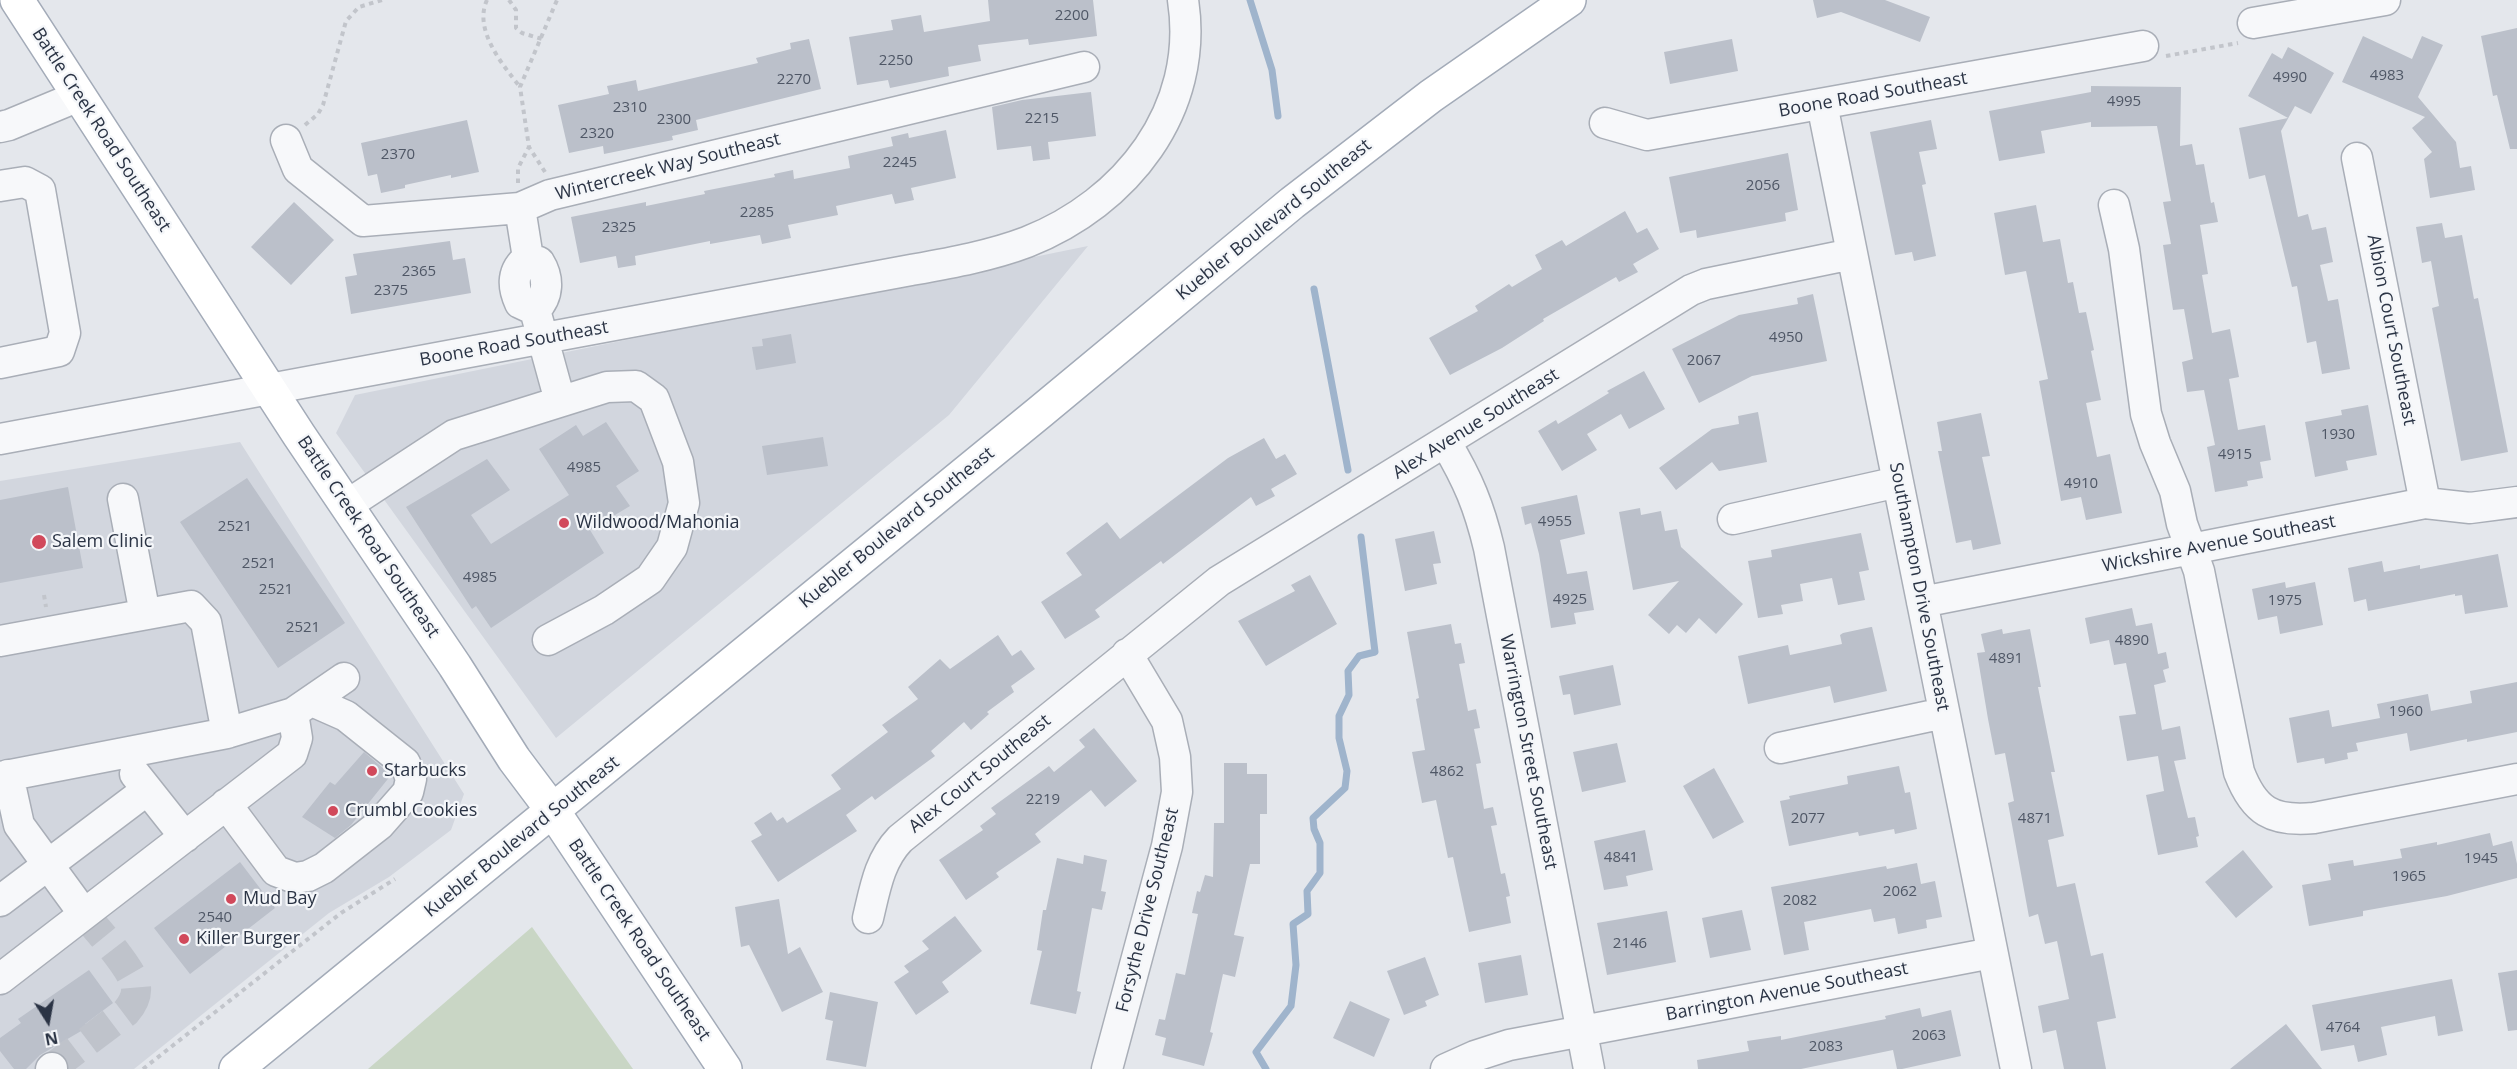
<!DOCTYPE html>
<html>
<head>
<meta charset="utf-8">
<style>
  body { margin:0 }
  #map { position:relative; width:2517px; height:1069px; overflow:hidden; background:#e4e7ec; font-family:"Open Sans",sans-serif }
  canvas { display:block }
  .north { position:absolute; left:18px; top:991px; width:60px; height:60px; -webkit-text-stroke:4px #f4f6f9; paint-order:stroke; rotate:169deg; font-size:16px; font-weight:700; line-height:24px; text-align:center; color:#2b3445 }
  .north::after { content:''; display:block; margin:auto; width:21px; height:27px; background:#2b3445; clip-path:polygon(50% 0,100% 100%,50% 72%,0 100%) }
</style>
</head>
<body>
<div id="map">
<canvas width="2517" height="1069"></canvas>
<div class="north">N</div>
</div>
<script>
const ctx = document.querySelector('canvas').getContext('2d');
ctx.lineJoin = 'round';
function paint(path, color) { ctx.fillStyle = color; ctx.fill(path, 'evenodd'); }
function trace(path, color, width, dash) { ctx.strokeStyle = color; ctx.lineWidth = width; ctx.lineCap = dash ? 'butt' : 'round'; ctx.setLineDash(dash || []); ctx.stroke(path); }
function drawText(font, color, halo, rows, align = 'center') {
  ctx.font = font + ' "Open Sans",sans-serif'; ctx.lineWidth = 4.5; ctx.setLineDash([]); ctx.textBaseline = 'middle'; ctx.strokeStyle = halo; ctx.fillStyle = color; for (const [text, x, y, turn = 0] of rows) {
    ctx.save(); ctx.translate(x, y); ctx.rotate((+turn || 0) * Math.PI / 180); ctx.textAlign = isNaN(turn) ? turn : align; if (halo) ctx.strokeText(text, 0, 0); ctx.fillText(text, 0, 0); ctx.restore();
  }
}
paint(new Path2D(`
  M1088 246 949 415 556 738 336 433 355 395Z
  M240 442 464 794 451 830 389 877 329 913 134 1069H0V481Z`), '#d2d6de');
paint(new Path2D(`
  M532 927 633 1069H368Z`), '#c9d6c5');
trace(new Path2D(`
  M1250 0 1272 70 1278 116
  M1314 289 1348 470
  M1266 1069 1256 1052 1291 1006 1296 965 1293 924 1308 914 1307 891 1320 873V843L1314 829 1313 818 1345 788 1347 771 1339 738V716L1349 695 1348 671 1359 656 1375 652 1361 537`), '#9fb4cc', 7);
paint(new Path2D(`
  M988 0H1093L1097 36 1029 45 1028 39 978 45 981 61 948 67 949 76 890 88 888 80 857 85 849 37 893 30 891 20 921 15 924 32 990 21Z
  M1813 0H1885L1930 17 1920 42 1841 12 1817 18Z
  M2517 28V149H2510L2497 95 2493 96 2481 36Z
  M2363 36 2412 59 2422 36 2443 45 2418 97 2456 142 2460 168 2471 166 2475 190 2430 198 2424 159 2432 152 2412 128 2425 117 2342 82Z
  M809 39 821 89 696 120 698 130 672 136 673 140 604 154 603 146 569 153 558 105 609 94 607 86 636 80 638 91 758 63 756 58 791 49 790 43Z
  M1732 39 1738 71 1670 84 1664 52Z
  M2288 47 2334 73 2311 114 2295 106 2281 131 2298 217 2308 214 2312 230 2326 227 2333 262 2320 265 2328 301 2338 299 2350 369 2322 374 2316 341 2307 343 2297 286 2292 287 2265 175 2249 179 2239 128 2288 118 2248 96 2272 53 2282 59Z
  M2091 86 2181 87 2180 146 2192 144 2196 165 2204 164 2211 203 2214 202 2218 222 2200 225 2208 274 2202 275 2212 333 2230 329 2239 377 2229 379 2238 430 2265 425 2271 460 2260 462 2263 478 2247 481 2248 486 2215 492 2207 447 2215 445 2204 390 2187 392 2182 362 2193 359 2184 309 2173 310 2163 245 2171 244 2163 202 2171 201 2157 126 2091 127V122L2041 131 2045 153 1999 161 1989 111 2091 92Z
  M1091 92 1096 136 1048 142 1050 159 1033 161 1031 146 997 150 992 107 1022 100Z
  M467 120 479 172 451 178V175L405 185V188L381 193 377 174 368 176 361 143Z
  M1931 120 1937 149 1919 152 1926 184 1922 185 1936 256 1914 261 1912 252 1895 255 1870 132Z
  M946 130 956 178 911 188 914 200 895 204 892 194 836 206 838 215 788 225 791 238 762 244 760 235 710 244V241L635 256 636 265 618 268 616 256 580 263 571 217 646 202V206L705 194 704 191 775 177 774 174 793 170 794 179 850 168 848 156 893 146 891 137 908 133 909 138Z
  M1788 153 1798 210 1785 213 1786 221 1697 238 1696 230 1680 233 1669 177Z
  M294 202 334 240 291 285 251 247Z
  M2036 205 2043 242 2060 239 2068 283 2073 282 2079 313 2086 312 2094 350 2091 351 2101 400 2086 403 2097 457 2110 454 2122 513 2086 520 2081 497 2061 501 2039 381 2048 379 2026 271 2005 275 1994 213Z
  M1625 211 1637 233 1647 228 1659 249 1633 264 1638 272 1619 282 1616 277 1543 319 1544 321 1502 348 1450 375 1429 338 1478 311 1475 306 1509 284 1512 287 1542 269 1535 255 1562 240 1566 246Z
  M2442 223 2445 238 2462 235 2474 299 2478 298 2508 452 2461 461 2432 308 2439 306 2431 261 2422 263 2416 227Z
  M450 241 453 260 465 258 471 293 351 314 345 277 357 275 353 254Z
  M1813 294 1827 361 1752 376 1699 403 1672 349 1739 315 1798 304 1797 298Z
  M791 334 796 363 756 370 752 347 763 346 762 339Z
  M1644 371 1665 409 1629 429 1621 414 1587 434 1597 450 1562 471 1538 431 1556 420 1558 424 1609 393 1607 391Z
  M2368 405 2377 455 2346 461 2348 470 2315 477 2305 422 2342 415 2341 410Z
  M1758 412 1767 462 1719 471 1712 462 1676 490 1659 468 1712 429 1739 424 1738 416Z
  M1981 413 1990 456 1982 457 2001 544 1973 550 1971 540 1956 543 1938 451H1942L1937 422Z
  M606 422 639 471 616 486 630 506 590 530 604 553 491 628 476 606 472 609 406 507 487 459 510 490 471 515 491 544 569 495 539 449 576 425 583 436Z
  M823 437 828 466 767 475 762 446Z
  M1264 438 1276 459 1285 454 1297 474 1271 489 1275 496 1256 506 1251 497 1163 564 1161 561 1095 610 1100 617 1065 639 1041 602 1082 575 1066 553 1107 522 1120 539 1228 458Z
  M247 478 345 623 278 668 180 522Z
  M68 487 83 568 0 583V500Z
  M1577 495 1585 534 1560 540 1567 574 1587 571 1594 610 1574 613 1576 624 1551 628 1539 554 1531 523 1525 525 1521 507Z
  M1640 508 1641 515 1661 511 1665 531 1677 529 1681 547 1743 604 1716 634 1699 618 1686 633 1677 625 1669 634 1648 615 1679 581 1633 590 1619 512Z
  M1434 531 1441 563 1433 564 1437 584 1405 591 1395 539Z
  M1861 533 1869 570 1859 572 1865 600 1838 605 1832 578 1800 584 1803 601 1781 605 1783 614 1758 618 1748 561 1772 557 1771 550Z
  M2498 554 2508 607 2465 614 2462 595 2455 596V594L2368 611 2366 599 2354 602 2348 568 2382 561 2384 572 2420 565V569Z
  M1310 575 1337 624 1266 666 1238 621 1295 591 1291 585Z
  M2285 582 2286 588 2315 582 2323 625 2280 634 2277 616 2258 620 2252 589Z
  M2132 608 2136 626 2152 623 2158 654 2166 652 2169 668 2163 670 2166 682 2154 685 2162 730 2180 726 2186 759 2174 761 2188 818 2195 817 2199 836 2196 837 2198 847 2158 855 2146 795 2164 791 2158 756 2127 761 2119 716 2136 714 2126 663 2114 665 2109 640 2090 644 2085 618Z
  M1451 624 1455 644 1461 643 1465 663 1459 664 1468 711 1476 709 1480 728 1474 729 1481 763 1476 764 1484 809 1493 807 1497 825 1491 826 1501 874 1505 873 1510 896 1506 897 1511 923 1469 932 1453 857 1448 858 1436 800 1422 803 1412 752 1425 750 1416 699 1419 698 1407 632Z
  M1871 627H1872L1887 691 1834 703 1830 686 1748 704 1738 656 1788 645 1790 655 1842 644 1840 635 1843 633Z
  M2002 629 2003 634 2030 629 2041 687H2038L2055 772H2051L2064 836 2048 840 2057 887 2075 883 2091 956 2103 953 2116 1018 2097 1022 2106 1069H2064L2056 1030 2043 1033 2038 1006 2069 999 2057 941 2045 944 2038 914 2029 917 2008 803 2014 801 2005 753 1995 755 1988 719 1977 653 1985 652 1981 634Z
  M998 635 1012 656 1021 650 1035 669 1011 686 1014 692 987 712 989 714 971 730 964 722 931 751 935 756 875 800 872 796 846 815 857 831 778 882 751 841 762 835 754 823 771 812 777 821 783 817 787 823 841 789 831 775 888 732 882 725 918 699 908 687 940 659 950 669Z
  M1613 665 1621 705 1574 715 1570 694 1563 695 1559 676Z
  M2517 682V732L2467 742V739L2410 751 2407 733 2356 743 2358 751 2347 753 2348 759 2325 764 2324 758 2297 763 2289 718 2329 710 2332 727 2380 718 2377 704 2428 694 2431 711 2472 703 2470 691Z
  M1094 728 1137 781 1105 807 1091 790 1035 834 1041 842 996 873 999 877 966 900 939 860 983 830 980 826 996 814 991 808 1049 766 1054 772 1085 747 1079 740Z
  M1617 743 1626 782 1582 792 1573 752Z
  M364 752 391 775 351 825 335 838 302 817 330 782 335 785Z
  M1224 763H1247V774H1267V814H1260V864H1250L1234 935 1244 937 1235 977 1223 974 1210 1032 1213 1033 1204 1066 1162 1055 1166 1038 1155 1035 1159 1019 1165 1020 1176 973 1185 975 1198 914 1192 913 1197 891 1200 892 1205 875 1213 877 1214 823H1224Z
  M1899 766 1905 793 1910 792 1917 829 1895 834 1894 829 1859 836 1858 832 1789 846 1780 801 1790 799 1789 796 1848 784 1847 776Z
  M1714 768 1744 822 1713 839 1683 786Z
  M1645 830 1653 870 1626 876 1628 886 1604 890 1594 841Z
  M2490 833 2493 846 2512 841 2517 864V878L2447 896 2363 911V916L2309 926 2302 885 2331 880 2328 864 2353 860 2354 866 2402 858 2400 849 2437 842V845Z
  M2243 850 2273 887 2236 918 2205 882Z
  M1084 855 1107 860 1101 891 1106 892 1102 910 1092 908 1077 991 1081 992 1076 1014 1030 1004 1042 951 1037 950 1043 910H1046L1057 858 1083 864Z
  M240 862 275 908 190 974 154 928Z
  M1917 863 1921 884 1935 881 1942 917 1926 920 1927 928 1898 934 1895 918 1874 922 1871 909 1804 922 1809 950 1784 955 1771 887 1886 866 1887 869Z
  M779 899 788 954 800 947 823 992 782 1012 749 945 741 947 735 907Z
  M1742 910 1751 950 1710 958 1702 918Z
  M1667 911 1676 962 1607 975 1597 923Z
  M955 916 982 951 942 982 949 992 916 1015 894 982 909 972 904 966 929 949 922 941Z
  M1521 955 1528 995 1485 1003 1478 963Z
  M1425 957 1439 995 1425 1001 1427 1006 1404 1015 1387 971Z
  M89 970 113 1003 85 1024 88 1027 40 1055 26 1069H14L0 1051V1038L21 1023 18 1019Z
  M2517 970V1030L2508 1031 2498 973Z
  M2452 979 2463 1031 2438 1036 2435 1016 2381 1027 2387 1055 2358 1062 2354 1045 2321 1051 2312 1005Z
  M830 992 878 1002 866 1067 826 1060 833 1021 825 1019Z
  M1350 1001 1390 1019 1374 1057 1333 1038Z
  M1920 1008 1922 1017 1951 1010 1961 1056 1902 1069H1897L1893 1050 1801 1069H1698L1697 1060 1749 1051 1747 1041 1781 1036V1040L1886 1019 1885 1016Z
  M2286 1024 2322 1069H2230Z`), '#bbc0ca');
trace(new Path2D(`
  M52 1068 126 1012C132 1005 137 997 136 987 134 971 96 928 84 914`), '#bfc3cb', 30, [30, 15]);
const minor = new Path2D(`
  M2253 23 2385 0
  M1822 104 2016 1069
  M1605 123 1647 135 2143 46
  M0 127 9 125 79 96
  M286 140 298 169 363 221 520 208 550 195 1084 67
  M2357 158 2425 503
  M0 186 25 182 40 190 65 333 59 351 0 363
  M2114 205 2124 249 2146 414 2155 443 2175 491 2182 524 2199 571 2239 772C2254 811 2272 822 2314 818L2517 779
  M520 208 528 258
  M528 258C512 270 512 286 520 303L535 310
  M528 258 539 262C549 278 549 296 535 310
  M535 310 560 401
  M0 439 911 270C950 263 990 256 1027 242 1126 203 1200 110 1183 0
  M1446 443C1468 480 1479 506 1489 548L1589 1069
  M123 499 145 614
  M347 505 454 435 607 387 636 386 654 399 678 462 684 503 672 547 650 579 604 610 548 640
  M1733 519 1898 482
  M1922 602 2425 503 2470 508 2517 502
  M0 641 191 606 206 622 227 733 0 777
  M227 733 293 713 344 678
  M1780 748 1944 713
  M135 774 185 837
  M8 775 19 825 84 914
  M226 804 276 871 295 878 308 876 324 868 379 825 408 792 411 779 405 763 346 716 312 701
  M0 901 147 790
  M868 918C875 889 879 861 900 839L1219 581 1691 290 1706 284 1852 254
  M0 979 292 754 297 738 293 713
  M51 1069 52 1068
  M1107 1069 1167 846 1177 792 1175 757 1167 721 1127 654
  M1446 1069 1475 1056 1509 1045 1992 953`);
const major = new Path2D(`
  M17 0 299 435 455 666 514 759 553 811 725 1069
  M236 1069 1040 412 1292 203 1431 96 1569 0`);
trace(minor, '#a9aeb7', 33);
trace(major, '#a3abb8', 36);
trace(new Path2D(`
  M487 0C473 30 503 65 520 87
  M509 0 516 10V28L522 33 542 39
  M2166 56 2238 43
  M305 125 318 114 323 105 346 21 359 7 382 0
  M545 172 529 147 520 87 557 0
  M518 183V168L529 147
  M44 595 46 607
  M143 1069 341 913 395 879`), '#c2c5cb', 4, [4.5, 4.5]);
trace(minor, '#f7f8fa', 30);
trace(major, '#fff', 33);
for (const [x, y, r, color] of [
  [564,523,6,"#d1495b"],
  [39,542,8,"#d1495b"],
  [372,771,6,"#d1495b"],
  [333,811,6,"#d1495b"],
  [231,899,6,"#d1495b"],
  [184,939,6,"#d1495b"]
]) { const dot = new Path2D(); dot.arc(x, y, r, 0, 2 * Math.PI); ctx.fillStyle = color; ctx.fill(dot); trace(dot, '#f4f6f9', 2); }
drawText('15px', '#4f5766', null, [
  ["2200",1072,16],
  ["2250",896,61],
  ["4983",2387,76],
  ["4990",2290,78],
  ["2270",794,80],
  ["4995",2124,102],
  ["2310",630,108],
  ["2215",1042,119],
  ["2300",674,120],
  ["2320",597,134],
  ["2370",398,155],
  ["2245",900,163],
  ["2056",1763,186],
  ["2285",757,213],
  ["2325",619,228],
  ["2365",419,272],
  ["2375",391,291],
  ["4950",1786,338],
  ["2067",1704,361],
  ["1930",2338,435],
  ["4915",2235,455],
  ["4985",584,468],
  ["4910",2081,484],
  ["4955",1555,522],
  ["2521",235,527],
  ["2521",259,564],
  ["4985",480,578],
  ["2521",276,590],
  ["4925",1570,600],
  ["1975",2285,601],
  ["2521",303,628],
  ["4890",2132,641],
  ["4891",2006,659],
  ["1960",2406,712],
  ["4862",1447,772],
  ["2219",1043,800],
  ["2077",1808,819],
  ["4871",2035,819],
  ["4841",1621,858],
  ["1945",2481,859],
  ["1965",2409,877],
  ["2062",1900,892],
  ["2082",1800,901],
  ["2540",215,918],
  ["2146",1630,944],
  ["4764",2343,1028],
  ["2063",1929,1036],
  ["2083",1826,1047]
]);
drawText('18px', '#2b3445', '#f4f6f9', [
  ["Boone Road Southeast",1873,95,-10],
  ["Battle Creek Road Southeast",101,130,57],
  ["Wintercreek Way Southeast",668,167,-14],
  ["Kuebler Boulevard Southeast",1274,220,-39],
  ["Albion Court Southeast",2391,330,79],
  ["Boone Road Southeast",514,344,-10],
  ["Alex Avenue Southeast",1476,424,-32],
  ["Kuebler Boulevard Southeast",897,528,-39],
  ["Battle Creek Road Southeast",368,537,56],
  ["Wickshire Avenue Southeast",2219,544,-11],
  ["Southampton Drive Southeast",1919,587,79],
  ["Warrington Street Southeast",1528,752,79],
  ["Alex Court Southeast",980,774,-39],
  ["Kuebler Boulevard Southeast",522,837,-39],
  ["Forsythe Drive Southeast",1148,910,-76],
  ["Battle Creek Road Southeast",639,940,56],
  ["Barrington Avenue Southeast",1787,992,-11]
]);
drawText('18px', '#2b3445', '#f4f6f9', [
  ["Wildwood/Mahonia",576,523],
  ["Salem Clinic",52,542],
  ["Starbucks",384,771],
  ["Crumbl Cookies",345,811],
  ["Mud Bay",243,899],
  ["Killer Burger",196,939]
], 'left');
</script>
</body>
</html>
